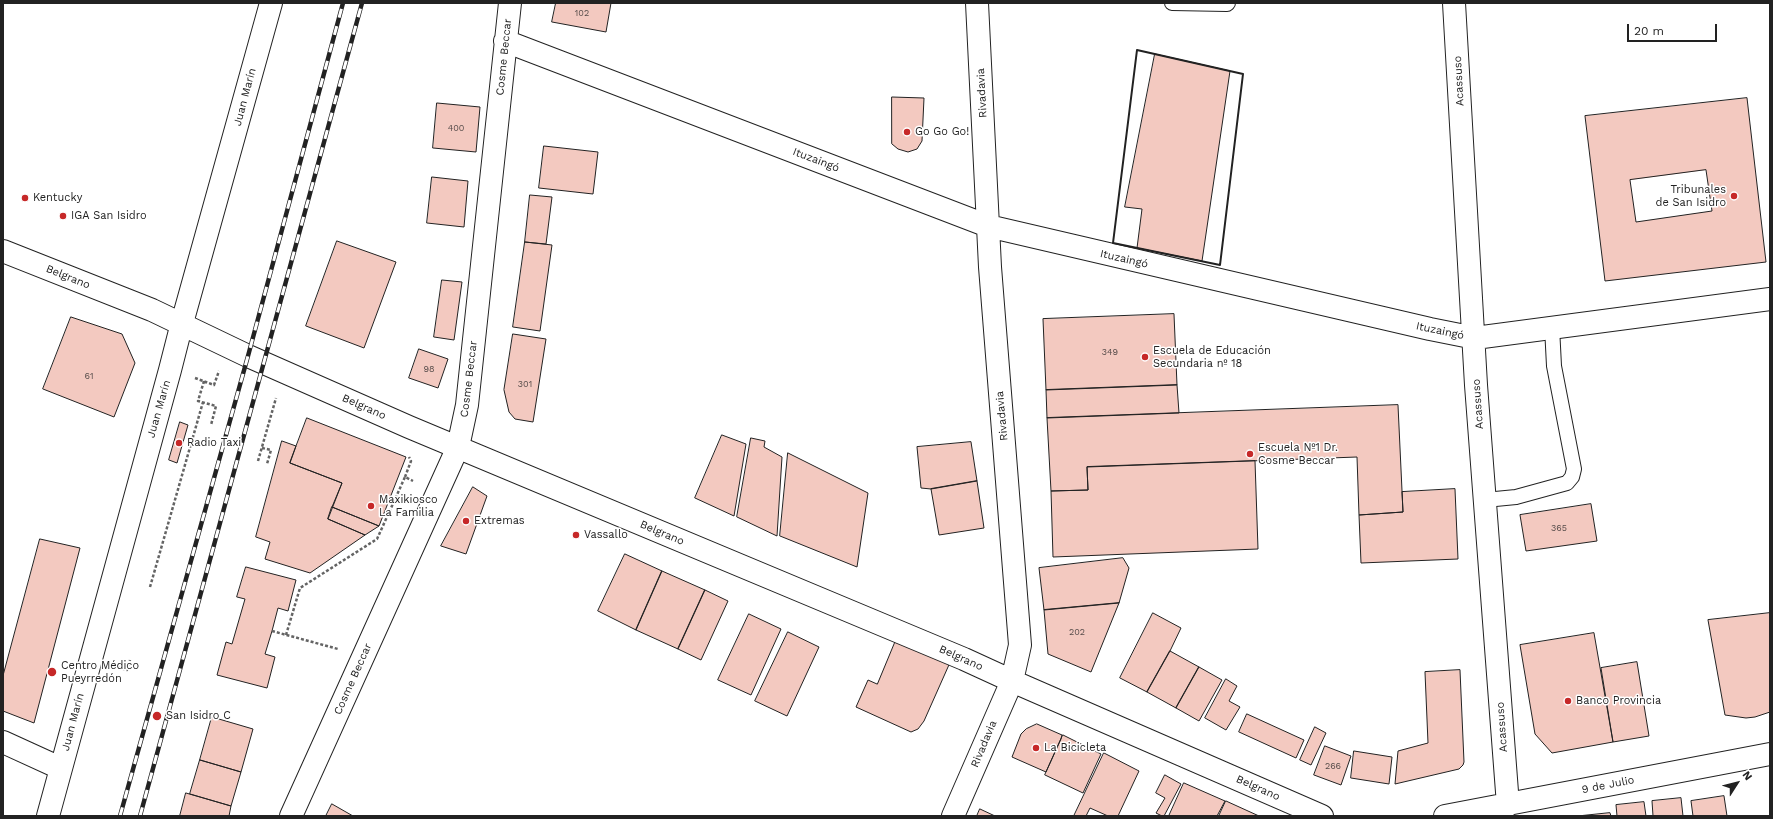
<!DOCTYPE html>
<html>
<head>
<meta charset="utf-8">
<style>
  body { margin:0 }
  #map { position:relative; width:1773px; height:819px; overflow:hidden; background:#fff; font-family:"Work Sans",sans-serif }
  canvas { display:block }
  .frame { position:absolute; inset:0; border:4px solid #222; pointer-events:none }
  .north { position:absolute; left:1717px; top:763px; width:40px; height:40px; -webkit-text-stroke:3px #fff; paint-order:stroke; rotate:54deg; font-size:11px; font-weight:700; line-height:16px; text-align:center; color:#222 }
  .north::after { content:''; display:block; margin:auto; width:14px; height:18px; background:#222; clip-path:polygon(50% 0,100% 100%,50% 72%,0 100%) }
  .scale { position:absolute; left:1627px; top:24px; width:90px; height:18px; box-sizing:border-box; border:2px solid #222; border-top:0; padding-left:5px; font-size:12px; line-height:14px; white-space:nowrap; color:#222; -webkit-text-stroke:3px #fff; paint-order:stroke }
</style>
</head>
<body>
<div id="map">
<canvas width="1773" height="819"></canvas>
<div class="frame"></div>
<div class="north">N</div>
<div class="scale">20 m</div>
</div>
<script>
const ctx = document.querySelector('canvas').getContext('2d');
ctx.lineJoin = 'round';
function paint(path, color) { ctx.fillStyle = color; ctx.fill(path, 'evenodd'); }
function trace(path, color, width, dash) { ctx.strokeStyle = color; ctx.lineWidth = width; ctx.lineCap = dash ? 'butt' : 'round'; ctx.setLineDash(dash || []); ctx.stroke(path); }
function drawText(font, color, halo, rows, align = 'center') {
  ctx.font = font + ' "Work Sans",sans-serif'; ctx.lineWidth = 3; ctx.setLineDash([]); ctx.textBaseline = 'middle'; ctx.strokeStyle = halo; ctx.fillStyle = color; for (const [text, x, y, turn = 0] of rows) {
    ctx.save(); ctx.translate(x, y); ctx.rotate((+turn || 0) * Math.PI / 180); ctx.textAlign = isNaN(turn) ? turn : align; if (halo) ctx.strokeText(text, 0, 0); ctx.fillText(text, 0, 0); ctx.restore();
  }
}
const building = new Path2D(`
  M556 3H611L606 32 552 22Z
  M1155 54 1230 71 1202 261 1137 248 1142 209 1125 207Z
  M892 97 924 98 922 141 917 149 908 152 898 149 892 144Z
  M1747 98 1766 262 1605 281 1585 116ZM1706 170 1712 211 1636 222 1630 180Z
  M437 103 480 107 476 152 433 148Z
  M544 146 598 152 593 194 539 188Z
  M432 177 468 181 464 227 427 223Z
  M530 195 552 197 546 244 525 242Z
  M337 241 396 262 364 348 306 326Z
  M525 242 552 245 540 331 513 327Z
  M442 280 462 282 454 340 434 337Z
  M1174 314 1177 385 1046 390 1043 319Z
  M71 317 122 334 135 363 114 417 43 389Z
  M513 334 546 339 533 422 515 419 509 412 504 390Z
  M419 349 448 359 438 388 409 378Z
  M1177 385 1179 413 1047 418 1046 390Z
  M1398 405 1403 512 1359 515 1357 457 1087 467 1088 490 1051 491 1047 418Z
  M307 418 406 457 379 526 332 507 342 483 290 463Z
  M180 422 188 425 177 463 169 460Z
  M722 435 746 444 734 516 695 498Z
  M751 438 765 441 764 447 782 457 777 536 737 517Z
  M282 441 296 446 290 463 342 483 328 519 365 535 310 573 265 559 270 542 256 537Z
  M971 442 977 481 931 489 921 488 917 447Z
  M788 453 868 493 857 567 780 536Z
  M1255 461 1258 549 1053 557 1051 491 1088 490 1087 467Z
  M977 481 984 528 939 535 931 489Z
  M473 487 487 496 466 554 441 546Z
  M1455 489 1458 559 1361 563 1359 515 1403 512 1402 492Z
  M1591 504 1597 541 1526 551 1520 515Z
  M332 507 379 526 365 535 328 519Z
  M40 539 80 548 34 723 3 711V676Z
  M625 554 662 571 636 630 598 611Z
  M1123 558 1129 568 1119 603 1044 610 1039 568Z
  M246 567 296 580 288 611 278 608 272 631 265 654 275 657 267 688 217 675 226 642 232 644 245 599 237 597Z
  M662 571 705 590 678 649 636 630Z
  M705 590 728 601 701 660 678 649Z
  M1119 603 1091 672 1048 654 1044 610Z
  M1153 613 1181 628 1170 651 1147 692 1120 678Z
  M1770 613V712L1755 717 1746 718 1725 715 1708 620Z
  M749 614 781 629 751 695 718 680Z
  M788 632 819 647 787 716 755 701Z
  M899 633 952 658 924 721 918 729 911 732 856 707 868 680 877 684Z
  M1594 633 1613 742 1552 753 1535 734 1520 645Z
  M1170 651 1199 667 1176 708 1147 692Z
  M1637 662 1649 736 1613 742 1601 668Z
  M1199 667 1222 680 1199 721 1176 708Z
  M1460 670 1464 762 1463 765 1459 769 1395 784 1398 751 1428 743 1425 672Z
  M1226 679 1237 686 1229 701 1240 707 1226 730 1205 718Z
  M1247 714 1304 740 1296 758 1239 732Z
  M212 717 253 729 241 772 200 760Z
  M1037 724 1062 735 1061 739 1046 772 1012 757 1021 734 1026 729Z
  M1315 727 1326 733 1311 765 1300 760Z
  M1063 735 1101 754 1083 793 1045 775Z
  M1325 746 1351 756 1341 785 1314 775Z
  M1354 751 1392 757 1389 784 1351 778Z
  M1104 753 1139 771 1118 816H1108L1090 808 1086 816H1074Z
  M200 760 241 772 231 806 190 794Z
  M1165 775 1181 784 1164 816H1162L1156 813 1165 798 1156 793Z
  M1184 783 1225 801 1217 816H1169Z
  M186 793 231 806 229 816H180Z
  M1724 796 1727 816H1693L1691 801Z
  M1681 798 1683 816H1653L1652 801Z
  M1226 801 1259 816H1219Z
  M1644 802 1646 816H1617L1616 805Z
  M332 804 353 816H326Z
  M980 809 995 816H977Z
  M1610 813 1611 816H1578Z`);
paint(building, '#f3c9c0');
trace(building, '#222', 1);
const service = new Path2D(`
  M1172 3 1227 4 1228 3
  M1485 500 1516 497 1567 483 1572 477 1574 469 1554 366 1552 327`);
const minor = new Path2D(`
  M1454 3 1476 385 1508 805
  M505 41 988 226 1430 329 1475 338 1770 299
  M3 251 152 310 248 356 409 427 964 659 1012 681 1322 816
  M3 742 60 768
  M48 816 170 370 182 323 271 3
  M291 816 458 447 467 405 510 3
  M953 816 1012 681 1020 645 990 267 977 3
  M1445 816 1770 754`);
trace(service, '#222', 16);
trace(minor, '#222', 24);
trace(new Path2D(`
  M195 378 214 385 219 371
  M204 381 198 401 216 406 211 425
  M262 448 271 450 267 464
  M258 461 276 398
  M405 477 411 461 409 457
  M150 587 203 402
  M272 631 338 649
  M286 635 300 588 377 539 405 477 413 481
  M117 667 127 670 130 660`), '#646464', 2.5, [3, 2]);
trace(service, '#fff', 14);
trace(minor, '#fff', 22);
const rail = new Path2D(`
  M120 816 248 356 343 3
  M140 816 362 3`);
trace(rail, '#222', 4.5);
trace(rail, '#fff', 3, [9]);
trace(new Path2D(`
  M1137 50 1243 74 1220 265 1113 243Z`), '#222', 2);
for (const [x, y, r, color] of [
  [907,132,4,"#c62828"],
  [1734,196,4,"#c62828"],
  [25,198,4,"#c62828"],
  [63,216,4,"#c62828"],
  [1145,357,4,"#c62828"],
  [179,443,4,"#c62828"],
  [1250,454,4,"#c62828"],
  [371,506,4,"#c62828"],
  [466,521,4,"#c62828"],
  [576,535,4,"#c62828"],
  [52,672,5,"#c62828"],
  [1568,701,4,"#c62828"],
  [157,716,5,"#c62828"],
  [1036,748,4,"#c62828"]
]) { const dot = new Path2D(); dot.arc(x, y, r, 0, 2 * Math.PI); ctx.fillStyle = color; ctx.fill(dot); trace(dot, '#fff', 1.5); }
drawText('9px', '#564c4a', null, [
  ["102",582,13],
  ["400",456,128],
  ["349",1110,352],
  ["98",429,369],
  ["61",89,376],
  ["301",525,384],
  ["365",1559,528],
  ["202",1077,632],
  ["266",1333,766]
]);
drawText('11px', '#222', '#fff', [
  ["Cosme Beccar",504,57,-84],
  ["Acassuso",1459,81,-93],
  ["Rivadavia",982,93,-93],
  ["Juan Marín",245,97,-75],
  ["Ituzaingó",816,160,21],
  ["Ituzaingó",1124,259,13],
  ["Belgrano",68,277,22],
  ["Ituzaingó",1440,331,12],
  ["Cosme Beccar",469,379,-83],
  ["Acassuso",1478,404,-94],
  ["Belgrano",364,407,24],
  ["Juan Marín",159,409,-74],
  ["Rivadavia",1002,416,-95],
  ["Belgrano",662,533,23],
  ["Belgrano",961,658,24],
  ["Cosme Beccar",353,679,-66],
  ["Juan Marín",73,722,-75],
  ["Acassuso",1502,727,-94],
  ["Rivadavia",984,744,-67],
  ["9 de Julio",1608,785,-11],
  ["Belgrano",1258,788,24]
]);
drawText('11px', '#222', '#fff', [
  ["Go Go Go!",915,132],
  ["Tribunales",1726,190,"right"],
  ["de San Isidro",1726,203,"right"],
  ["Kentucky",33,198],
  ["IGA San Isidro",71,216],
  ["Escuela de Educación",1153,351],
  ["Secundaria nº 18",1153,364],
  ["Radio Taxi",187,443],
  ["Escuela Nº1 Dr.",1258,448],
  ["Cosme Beccar",1258,461],
  ["Maxikiosco",379,500],
  ["La Familia",379,513],
  ["Extremas",474,521],
  ["Vassallo",584,535],
  ["Centro Médico",61,666],
  ["Pueyrredón",61,679],
  ["Banco Provincia",1576,701],
  ["San Isidro C",166,716],
  ["La Bicicleta",1044,748]
], 'left');
</script>
</body>
</html>
